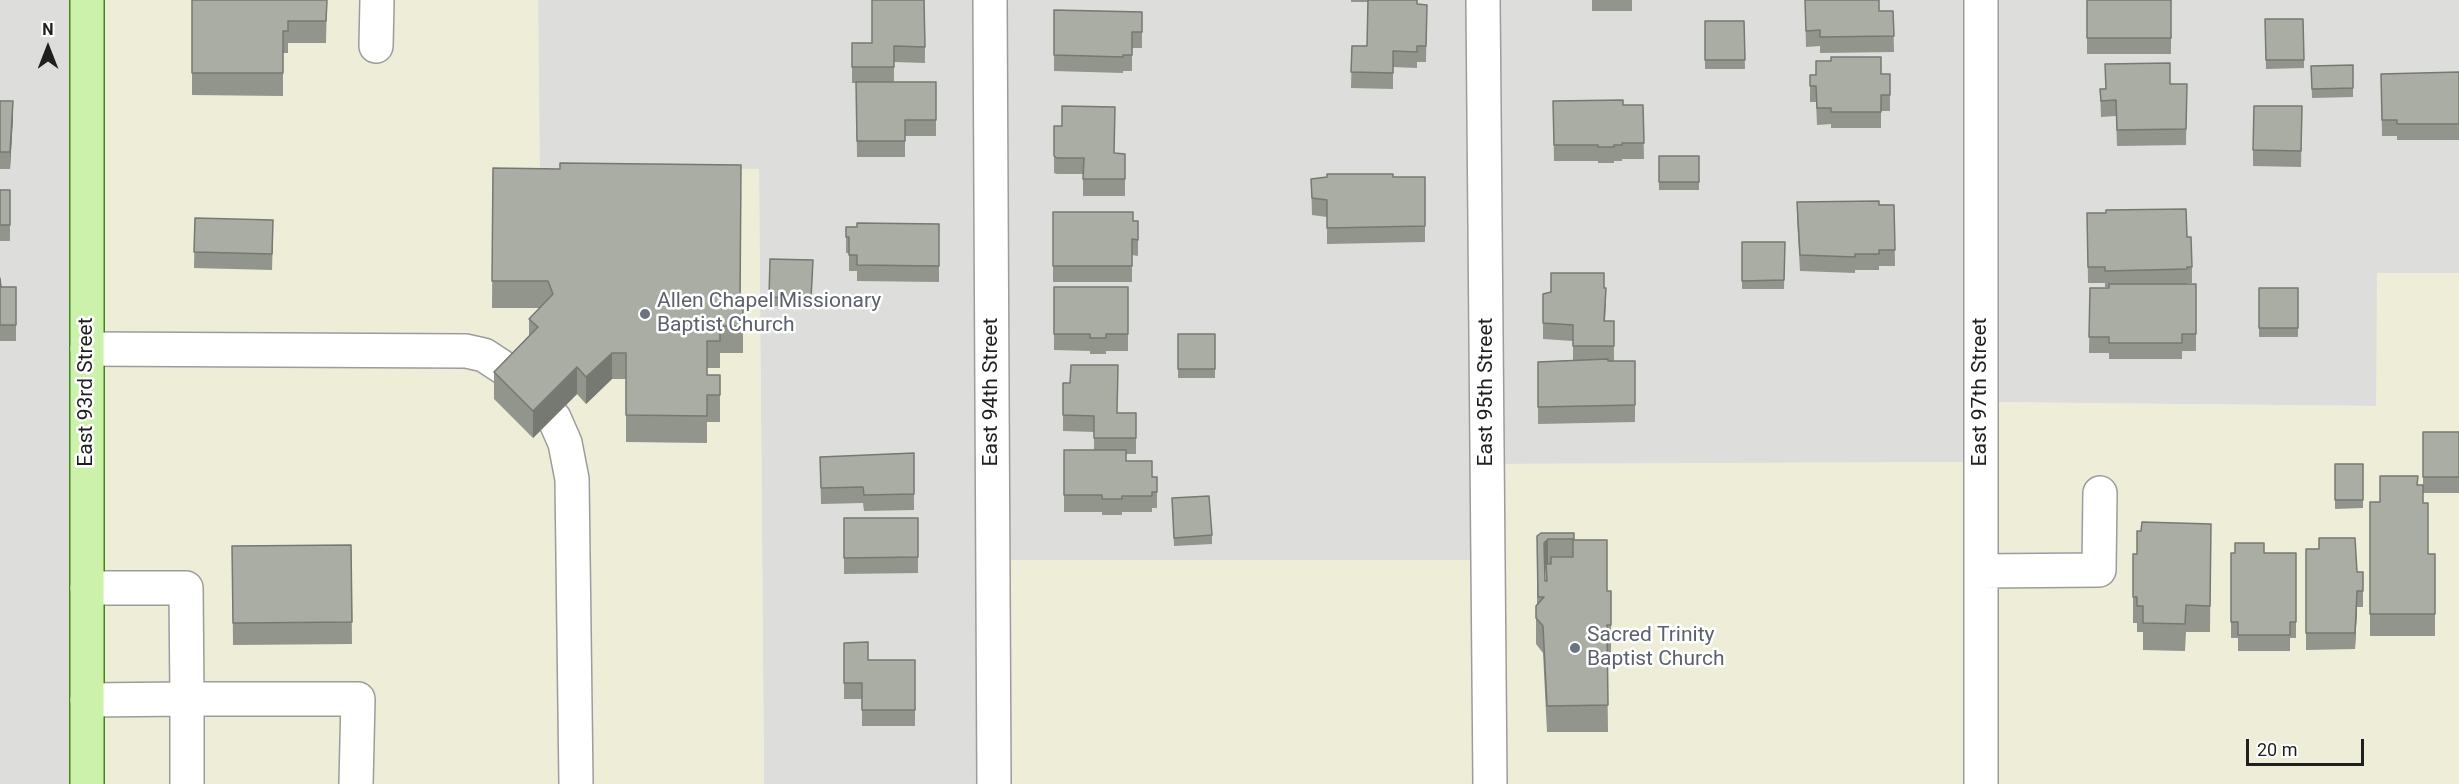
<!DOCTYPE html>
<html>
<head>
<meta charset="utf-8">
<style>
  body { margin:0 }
  #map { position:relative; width:2459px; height:784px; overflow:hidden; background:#eaefe7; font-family:Roboto,sans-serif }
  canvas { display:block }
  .north { position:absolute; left:18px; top:18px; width:60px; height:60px; -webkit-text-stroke:4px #fff; paint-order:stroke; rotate:0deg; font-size:16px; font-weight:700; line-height:24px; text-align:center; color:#1f1f1f }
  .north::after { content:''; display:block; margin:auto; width:21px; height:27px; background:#1f1f1f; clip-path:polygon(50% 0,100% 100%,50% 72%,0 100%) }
  .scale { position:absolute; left:2246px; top:739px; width:118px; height:27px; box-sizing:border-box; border:3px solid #1f1f1f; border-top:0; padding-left:8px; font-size:18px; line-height:21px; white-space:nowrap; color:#1f1f1f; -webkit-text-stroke:4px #fff; paint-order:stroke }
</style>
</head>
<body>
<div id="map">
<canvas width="2459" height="784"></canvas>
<div class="north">N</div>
<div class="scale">20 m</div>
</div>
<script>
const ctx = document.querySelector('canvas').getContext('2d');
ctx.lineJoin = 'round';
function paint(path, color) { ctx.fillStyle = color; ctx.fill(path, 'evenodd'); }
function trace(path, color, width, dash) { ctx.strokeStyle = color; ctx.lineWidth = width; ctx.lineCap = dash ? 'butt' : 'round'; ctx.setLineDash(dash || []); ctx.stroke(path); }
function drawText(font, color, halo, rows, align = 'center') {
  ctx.font = font + ' Roboto,sans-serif'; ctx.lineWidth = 5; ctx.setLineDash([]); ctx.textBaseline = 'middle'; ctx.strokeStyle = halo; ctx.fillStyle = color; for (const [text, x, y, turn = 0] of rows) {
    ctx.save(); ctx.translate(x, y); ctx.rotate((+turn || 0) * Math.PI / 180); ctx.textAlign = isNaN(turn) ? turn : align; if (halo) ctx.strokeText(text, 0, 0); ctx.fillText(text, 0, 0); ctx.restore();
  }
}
paint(new Path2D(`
  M0 0H87V784H0Z
  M538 0H2459V273H2377V406L1982 402 1981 462 1488 464V560L994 784H764L759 170 539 168Z`), '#dddddc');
paint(new Path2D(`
  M87 0H538L540 168 759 169 764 784H83Z
  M2377 273H2459V784H994L993 560H1487V464L1981 462V402L2376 406Z`), '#ededd8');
const minor = new Path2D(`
  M990 0 994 784
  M1483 0 1490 784
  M1981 0V784
  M376 46 377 0
  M87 349 466 351 484 355 516 376
  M554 418 565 443 572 479 576 784
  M1981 571 2099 570 2100 493
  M87 588H186L187 699H358L356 784
  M87 700 187 699V784`);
const major = new Path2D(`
  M87 784V0`);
trace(minor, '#9c9c9c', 36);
trace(major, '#3d8813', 36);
trace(minor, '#fff', 33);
trace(major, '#cbf1aa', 33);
paint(new Path2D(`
  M192 0H327L326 43H288V53H283V96L192 95Z
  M1351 0H1417V4L1427 5 1426 62H1417V68L1393 67V89L1351 88 1352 46H1367L1368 2H1351Z
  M1592 0H1632V11H1592Z
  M1805 0 1879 11H1893L1894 52 1820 53V46L1806 47Z
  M2087 0H2171V54H2087Z
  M1054 10 1142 12V48H1132V71H1123V73L1054 71Z
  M2265 19 2304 60V68L2266 69Z
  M1705 21H1744L1745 69H1705Z
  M852 43H872L925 47V63L894 62V82H936V136H905V157H857L856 83H852Z
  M1816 61 1881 74H1890V111H1881V128H1831V124L1817 125 1816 102H1810V75H1816Z
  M2353 65V97L2312 98 2311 66Z
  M2459 72V140H2397V136H2382L2381 74Z
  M2170 84H2187L2186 145 2117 146 2116 116 2101 117 2100 89Z
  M0 101 13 117 10 169H0Z
  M1553 101 1623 105H1643L1644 159H1622V161H1614V163H1598V161H1554Z
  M2302 106 2301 167 2253 166V150Z
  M1054 126 1115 153 1125 154V196H1083V174H1057L1054 173Z
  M1659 156H1699V190H1659Z
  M493 168 560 169 740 305H743V353H720V368H707V375H720V422H707V443L626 442V379H612L586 404 577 394 533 438 494 399V372L529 336V319L539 308H492Z
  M1393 177H1425V242L1327 244V217L1312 215 1311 179Z
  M0 190H10V241H0Z
  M1797 202 1894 205 1895 266H1879V270H1855V273L1800 271 1797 218Z
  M1053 212 1138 221V256L1132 255V282H1053Z
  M2087 213 2187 237 2192 267V283H2187V284H2196V351H2182V359H2109V353H2089L2090 288H2109V287H2105V283H2088Z
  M195 218 273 236 272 270 194 268Z
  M939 224V282L857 281V271H849V253H846V227Z
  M1742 242H1785L1784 289H1742Z
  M770 259 813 260 811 307 769 306Z
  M0 278 1 287H16V341H0Z
  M1054 287H1128V351H1106V354H1090V351L1054 350Z
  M1604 288 1606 304 1605 321H1614V361H1635V422L1538 424V362L1573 360V341L1543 339V294Z
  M2259 288H2298V337H2259Z
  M1178 334H1215V378H1178Z
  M1063 383 1118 413H1136V454H1126V461L1152 477H1157V508H1152V512H1122V515H1102V512H1064V450H1094V432L1063 431Z
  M2423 432H2459V493H2423Z
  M914 453V510L864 511 863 503 821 504 820 457Z
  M2335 464H2363V508L2335 509Z
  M2418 485 2423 503 2428 554H2435V636H2370V502H2380Z
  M1172 498 1212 535V544L1174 546Z
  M844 518 918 557V573L844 574Z
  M2211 524 2210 632H2186L2185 651 2143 650V632H2137V623H2133V554H2137Z
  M1574 533V540L1607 591 1611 625V652H1607L1608 732H1547L1543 653 1536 644V606L1537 604V536ZM1546 567V581H1545L1544 569Z
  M351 545 352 644 233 645 232 546Z
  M2306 549 2357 572H2363V607H2357L2355 649 2306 650Z
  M2231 553H2296V638H2290V651H2238V638H2231Z
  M844 643 868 660H915V726H862V699H844Z`), '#91958c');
paint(new Path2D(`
  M13 101V117L10 169V152Z
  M612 353V379L586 404V377Z
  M577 367V394L533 438V411Z
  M1548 539V565L1544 569V543Z
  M2357 591V607L2355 649V633Z`), '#767972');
const building = new Path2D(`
  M192 0H327L326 21H288V31H283V73H192Z
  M872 0H924L925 47 894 46V67H852V43H872Z
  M1368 0H1417V4L1427 5 1426 46H1417V52L1393 51V73L1351 72 1352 46H1367Z
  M1805 0H1879V11H1893L1894 36 1820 37V30L1806 31Z
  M2087 0H2171V38H2087Z
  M1054 10 1142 12V32H1132V55H1123V57L1054 55Z
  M2265 19H2303L2304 60H2266Z
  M1705 21H1744L1745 60H1705Z
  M1831 57H1881V74H1890V95H1881V112H1831V108H1817L1816 86H1810V75H1816V61H1831Z
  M2170 63V84H2187L2186 129 2117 130 2116 100 2101 101 2100 89H2106L2105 64Z
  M2353 65V88L2312 89 2311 66Z
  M2459 72V124H2397V120H2382L2381 74Z
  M856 82H936V120H905V141H857Z
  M1623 100V105H1643L1644 143H1622V145H1614V147H1598V145H1554L1553 101Z
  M0 101H13L10 152H0Z
  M1062 106 1115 107 1114 153 1125 154V179H1083L1084 158H1057L1054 156V126H1062Z
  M2254 106H2302L2301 151 2253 150Z
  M1659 156H1699V182H1659Z
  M560 163 741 165 740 305H743V326H720V341H707V375H720V395H707V416L626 415V353H612L586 377 577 367 533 411 494 372 538 327 529 319 553 294 548 281H492L493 168 560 169Z
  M1327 174H1393V177H1425V226L1327 228V200L1312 198 1311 179 1327 177Z
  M0 190H10V225H0Z
  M1879 201V205H1894L1895 250H1879V254H1855V257L1800 255 1797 202Z
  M2186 209 2187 237H2191L2192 267H2187V269L2105 271V267H2088L2087 213H2106V210Z
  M1053 212H1133V221H1138V240L1132 239V266H1053Z
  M195 218 273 220 272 254 194 252Z
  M857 223 939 224V266L857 265V255H849V237H846V227H857Z
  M1742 242H1785L1784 280 1742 281Z
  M770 259 813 260 811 299 769 297Z
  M1551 273H1604V288H1606L1604 321H1614V346H1573V325L1543 323V294L1551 292Z
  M0 278 1 287H16V325H0Z
  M2109 284H2196V334H2182V343H2109V337H2089L2090 288H2109Z
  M1054 287H1128V334H1106V338H1090V334H1054Z
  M2259 288H2298V328H2259Z
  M1178 334H1215V369H1178Z
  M1608 359V361H1635V405L1538 407V362Z
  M1071 365H1118L1117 413H1136V438H1094V416L1063 415V383H1070Z
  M2423 432H2459V477H2423Z
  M1064 450H1126V461H1152V477H1157V492H1152V496H1122V499H1102V495H1064Z
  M914 453V494L864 495 863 487 821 488 820 457Z
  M2335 464H2363V500H2335Z
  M2380 476H2418L2417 485H2423V503H2428V554H2435V614H2370V502H2380Z
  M1209 496 1212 535 1174 538 1172 498Z
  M844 518H918V557L844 558Z
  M2142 522 2211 524 2210 606 2186 605 2185 624 2143 623V606H2137V597H2133V554H2137V531H2141Z
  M1541 533H1574V539H1548L1544 543 1545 581H1547L1546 564H1551V557H1573V540H1607V591H1611V625H1607L1608 705 1547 706 1543 626 1536 618V606L1544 597H1538L1537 536Z
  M2319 538H2355L2357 572H2363V591H2357L2355 633H2306V549H2319Z
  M2235 543H2264V553H2296V622H2290V635H2238V622H2231V553H2235Z
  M351 545 352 622 233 623 232 546Z
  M868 642V660H915V710H862V683H844V643Z`);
paint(building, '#a9ada3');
trace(building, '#767972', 1.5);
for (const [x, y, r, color] of [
  [645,314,6,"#6b7280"],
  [1575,648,6,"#6b7280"]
]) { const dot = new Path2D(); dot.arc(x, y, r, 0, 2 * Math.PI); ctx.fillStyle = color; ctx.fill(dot); trace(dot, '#fff', 2); }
drawText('21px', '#5b616d', '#fff', [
  ["Allen Chapel Missionary",657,302],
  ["Baptist Church",657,326],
  ["Sacred Trinity",1587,636],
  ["Baptist Church",1587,660]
], 'left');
drawText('21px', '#1f1f1f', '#fff', [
  ["East 93rd Street",87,392,-90],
  ["East 94th Street",992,392,-90],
  ["East 95th Street",1487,392,-90],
  ["East 97th Street",1981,392,-90]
]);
</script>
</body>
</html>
